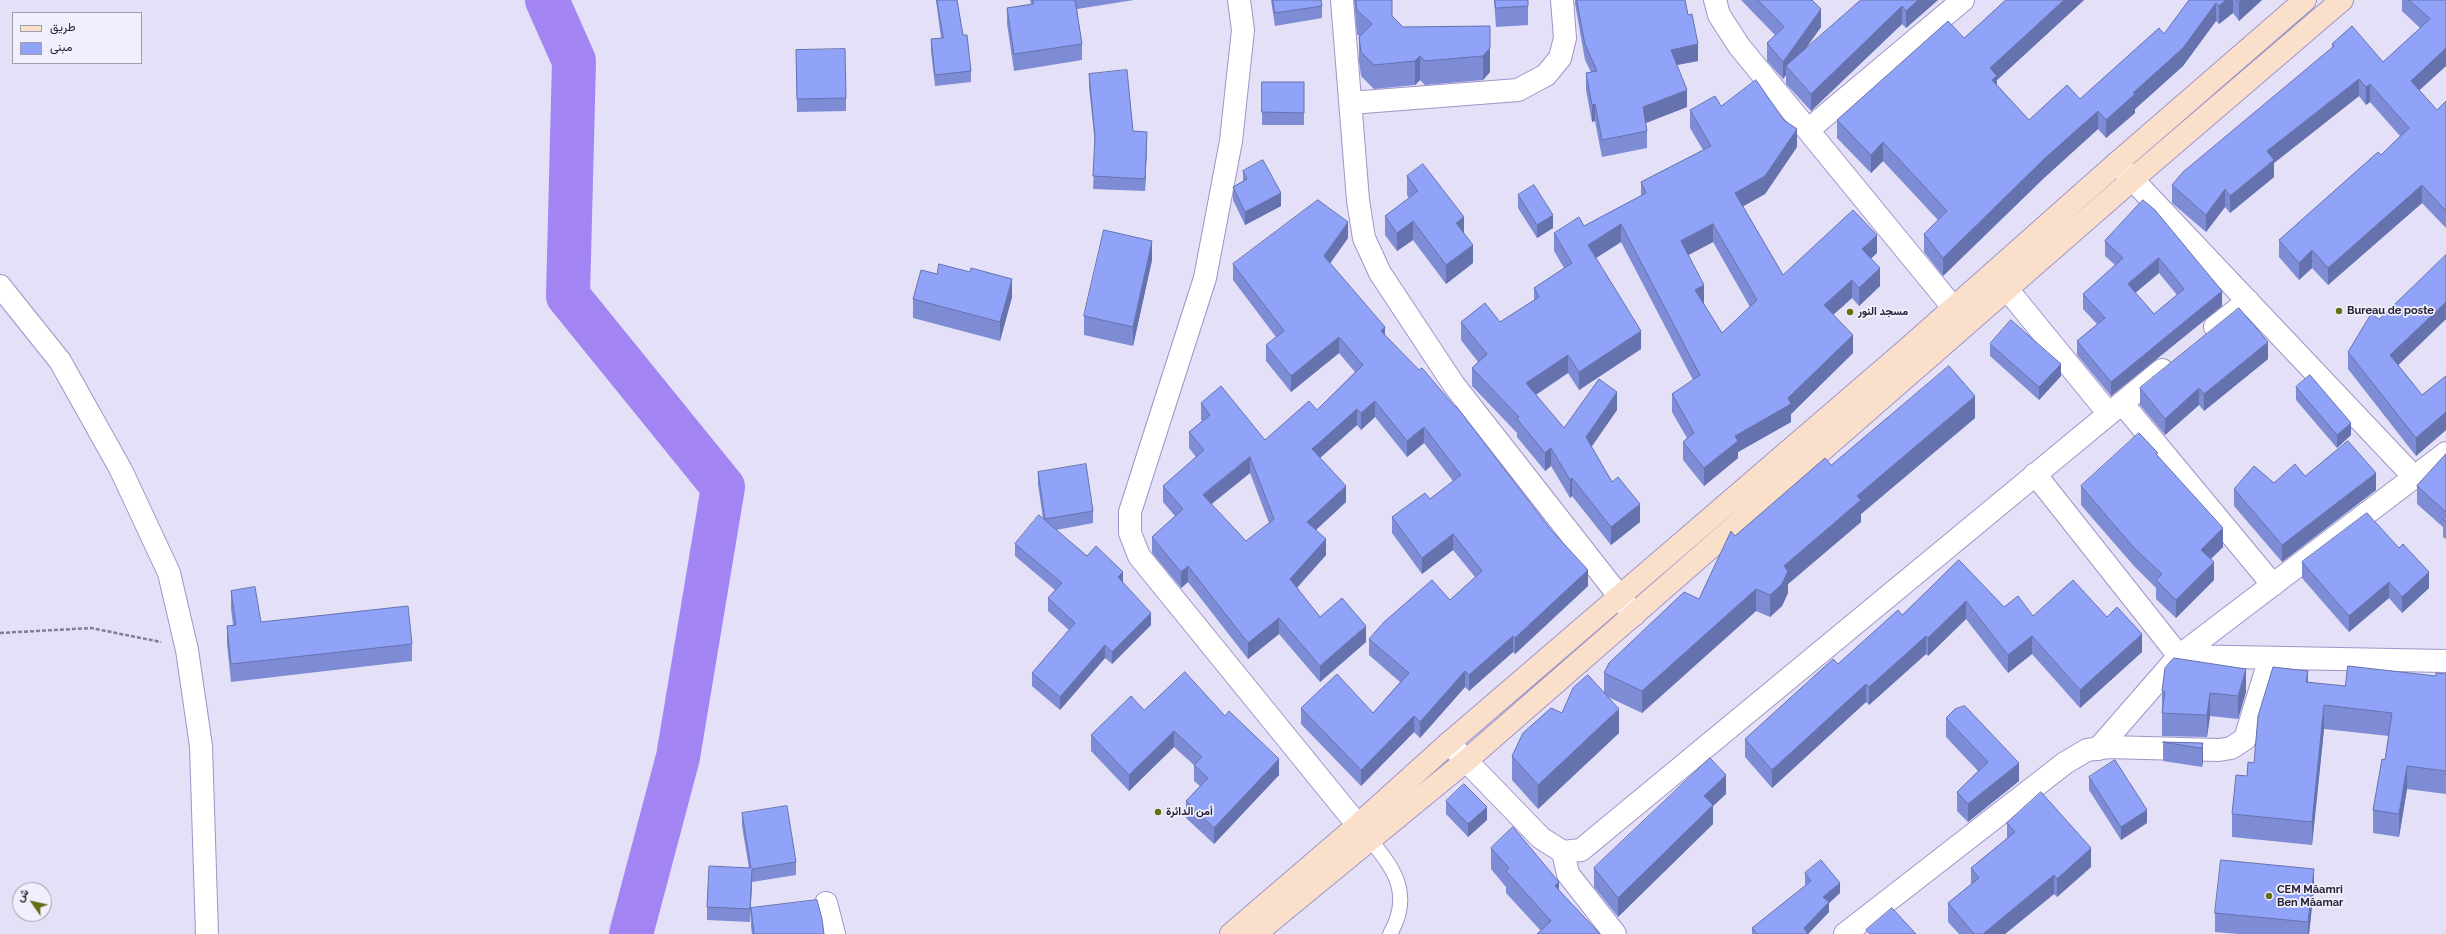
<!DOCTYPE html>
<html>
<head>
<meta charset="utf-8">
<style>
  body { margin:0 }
  #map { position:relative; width:2446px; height:934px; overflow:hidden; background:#e4e0f7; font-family:Raleway,Vazirmatn,sans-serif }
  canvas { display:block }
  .legend { position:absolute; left:12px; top:12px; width:130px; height:52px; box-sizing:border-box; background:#f1effb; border:1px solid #a09dac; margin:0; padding:5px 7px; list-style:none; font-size:12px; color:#262236 }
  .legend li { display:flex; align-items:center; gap:8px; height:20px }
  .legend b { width:20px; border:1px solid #a09dac }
  .north { position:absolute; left:12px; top:882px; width:40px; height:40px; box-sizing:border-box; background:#f1effb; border:1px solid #a09dac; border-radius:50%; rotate:304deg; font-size:11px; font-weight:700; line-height:16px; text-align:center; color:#262236 }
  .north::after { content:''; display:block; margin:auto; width:14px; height:18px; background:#676e13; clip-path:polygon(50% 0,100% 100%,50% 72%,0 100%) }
</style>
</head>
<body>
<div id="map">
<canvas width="2446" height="934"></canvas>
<ul class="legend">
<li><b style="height:5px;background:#fadfcb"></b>طريق</li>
<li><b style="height:11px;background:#91a3f8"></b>مبنى</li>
</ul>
<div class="north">ش</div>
</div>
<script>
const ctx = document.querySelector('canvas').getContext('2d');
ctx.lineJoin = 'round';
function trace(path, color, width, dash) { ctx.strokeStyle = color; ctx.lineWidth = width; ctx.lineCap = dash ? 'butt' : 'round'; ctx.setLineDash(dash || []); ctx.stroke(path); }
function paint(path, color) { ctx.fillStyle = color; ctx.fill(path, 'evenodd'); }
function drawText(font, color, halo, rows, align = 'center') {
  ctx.font = font + ' Raleway,Vazirmatn,sans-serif'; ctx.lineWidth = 3.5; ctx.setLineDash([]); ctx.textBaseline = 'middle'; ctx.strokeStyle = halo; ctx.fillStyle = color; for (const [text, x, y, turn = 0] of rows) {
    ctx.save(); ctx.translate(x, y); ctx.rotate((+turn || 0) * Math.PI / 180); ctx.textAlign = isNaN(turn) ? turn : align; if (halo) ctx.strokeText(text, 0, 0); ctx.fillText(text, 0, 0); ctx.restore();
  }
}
trace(new Path2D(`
  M547 0 574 61 568 296 723 487 678 757 631 934`), '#a285f2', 44);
const service = new Path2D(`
  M1369 839C1396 869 1412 896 1390 934`);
const minor = new Path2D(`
  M1239 0 1243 30 1231 141 1205 278 1130 512V533L1139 556 1369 839
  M1342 0 1358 200 1364 238 1380 273 1454 385 1634 615
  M1715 0 1719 15 1739 46 1965 322
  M1350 103 1518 90 1546 75 1560 58 1565 38 1562 0
  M1808 130 1963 0
  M2117 163 2415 478
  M1996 273 2007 289 2109 414
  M0 286 60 361 121 470 169 573 187 650 201 746 207 934
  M2215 327 2248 301
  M2122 403 2273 585
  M2035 474 2179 656 2446 661
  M1449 743 1541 838 1563 852 1581 850 2162 370
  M2098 749 2179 656 2446 453
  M1563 852 1568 874 1615 934
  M826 903 834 934
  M1845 934 2065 763 2087 750 2109 747 2219 750 2231 748 2245 739 2270 658`);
const secondary = new Path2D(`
  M1231 934 1358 825 1449 743 1906 350 2117 163 2305 0
  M1255 934 1467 760 2133 179 2342 0`);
trace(service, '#9f94c9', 16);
trace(minor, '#9f94c9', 24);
trace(secondary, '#9f94c9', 24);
trace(new Path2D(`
  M0 633 91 628 161 642`), '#827e94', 2.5, [4, 2]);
trace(service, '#fff', 14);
trace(minor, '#fff', 22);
trace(secondary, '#fadfcb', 22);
paint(new Path2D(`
  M936 0H957L963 35 971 71V82L935 86 931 51V39L941 38Z
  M1030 0H1134L1077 9 1082 44V60L1014 71 1007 24V8L1031 4Z
  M1271 0H1321L1322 6V18L1275 26Z
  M1354 0H1392V16L1403 27 1490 26V72L1483 80 1425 85 1420 80 1415 85 1374 89 1361 76 1359 61V37H1360L1357 34Z
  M1494 0H1528V25L1496 27Z
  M1575 0H1685L1698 61 1677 65 1687 107 1646 123 1647 131V148L1602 157 1595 121 1592 122 1586 90V73L1591 72 1585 60 1575 4Z
  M1741 0H1812L1821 27 1804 51 1861 0H1938L1906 28 1902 24 1811 111 1786 84V75L1783 79 1767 61V43L1775 35Z
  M2006 0H2084L1997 80V85L2029 120 2080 99 2164 34 2189 0H2262L2239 21 2233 13 2219 24 2216 21 2183 66 2135 109V113L2106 138 2098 129 2044 178 1943 276 1924 252V234L1938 220 1883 161 1871 173 1837 138V120L1964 38Z
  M2402 0H2446V66L2419 90 2437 110 2446 101V228L2422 203 2328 285 2312 268 2299 280 2279 257V240L2381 155 2400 136 2370 102 2366 105 2359 96 2274 163V177L2230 213 2225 207 2206 232 2172 203V185L2332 48V44L2383 62 2420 28 2402 11Z
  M796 63 846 98V111L797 112Z
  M1089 74 1133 131 1147 144 1145 191 1093 189 1095 144 1089 87Z
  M1262 82H1304V125H1262Z
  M1721 106 1797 147 1765 194 1743 206 1783 275 1877 253 1871 258 1880 286 1859 306 1852 298 1833 315 1853 353 1791 414V422L1738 452V458L1704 486 1683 460V442L1687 438 1672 412V394L1693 380 1621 242 1596 258 1641 349 1579 390 1568 373 1536 395 1564 428 1617 410 1591 446 1612 482 1640 522 1611 545 1572 496 1570 498 1551 466 1545 471 1517 437V433L1472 386V368L1478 362 1461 340V322H1500L1534 300V288L1564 268 1554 251V233L1584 226 1641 196V182L1703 150 1690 128V110ZM1713 242 1750 307 1722 333 1703 303H1704L1688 255Z
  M1243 171 1281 206 1245 225 1233 200V187L1243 181Z
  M1407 176 1464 233 1473 263 1446 284 1413 240 1397 251 1385 235V216L1409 198 1407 195Z
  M1518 195 1553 228 1537 238 1518 208Z
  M2143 200 2222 306 2111 396 2077 355V341L2097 324 2083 309V294L2115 265 2105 256V241ZM2159 273 2177 295 2154 314 2135 293Z
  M1348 238 1330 263 1385 335 1588 586 1515 654 1513 652 1469 691 1465 687 1420 738 1414 732 1361 786 1301 724V708L1373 713 1400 682 1369 655V639L1450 600 1475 577 1453 550 1422 574 1392 533V517L1430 499 1453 481 1424 443 1407 457 1375 417 1361 430 1357 425 1320 458 1346 502 1316 530 1326 555 1297 588 1320 617 1366 642 1320 682 1279 634 1248 659 1188 582 1181 588 1152 553V537L1175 516 1163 502V486L1196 457 1189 448V432L1202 421 1201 419V403L1265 440 1317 410 1355 372 1339 353 1291 392 1266 361V345L1276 337 1233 280V264ZM1250 473 1269 523 1246 541 1211 504Z
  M1152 260 1133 346 1084 335V316Z
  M1012 297 1000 341 913 318V299Z
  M2379 319H2446L2398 365 2422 395 2446 376V430L2416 456 2348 369V352Z
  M1990 344 2061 376 2039 400 1990 356Z
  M2268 359 2204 411 2199 405 2165 435 2140 405V388Z
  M2296 387 2351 435 2337 448 2296 400Z
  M1975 418 1861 514V522L1788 584V593L1782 606 1770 617 1756 611 1642 713 1606 696 1619 733 1538 809 1512 780V756L1562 713 1604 694V673L1699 599 1735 536 1831 465Z
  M2446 454V539L2443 537V527L2417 504V486Z
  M2158 456 2223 547 2211 559 2214 580 2176 618 2156 599V588L2134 566 2081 505V486Z
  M1038 472 1093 511V523L1056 530 1087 556 1123 583 1151 625 1112 664 1105 658 1060 710 1032 686V673L1069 630 1048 611V598L1055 590 1015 556V544L1043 519 1038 484Z
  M2305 476 2376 490 2282 562 2234 506V489L2274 483Z
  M1959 560 2004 607 2033 616 2107 617 2142 652 2080 708 2032 654 2008 673 1966 619 1928 656 1926 654 1869 705 1866 702 1772 788 1745 757V739L1838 664 1902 615Z
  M2302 562 2429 588 2402 613 2389 598 2349 632 2302 578Z
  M231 591 261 622 412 644V661L231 682 227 644V626L233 625 231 609Z
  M2446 674V794L2407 789 2399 837 2373 833V810L2385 760 2389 736 2324 729 2312 845 2232 837V814L2247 776 2254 763 2308 683 2345 686 2436 676Z
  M2162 691 2246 692 2238 719 2210 716 2207 737 2162 736Z
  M1144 710 1225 716 1279 775 1214 844 1186 818V801L1200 786 1194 781V765L1174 747 1129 791 1091 751V735Z
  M1946 718 2019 781 1968 822 1957 811V792L1978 771 1946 737Z
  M2163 742 2203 743V762L2202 767 2163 761Z
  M2089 777 2147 823 2121 840 2089 790Z
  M1726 794 1713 806V824L1618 917 1594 887V868Z
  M1446 801 1487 820 1468 837 1446 814Z
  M742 813 796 862V875L752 882 750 922 707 920V907L749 868 742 826Z
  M2007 823 2091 867 2057 897 2054 894 2005 934H1959L1948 922V903L1971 884V868L2007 838Z
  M1491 848 1559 890 1600 934 1541 931 1506 893V887L1491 869Z
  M1805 873 1840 893 1829 903V912L1808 934H1752V928L1806 885 1805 884Z
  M2314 888 2309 934H2238L2215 932V913Z
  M751 908 824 934H752L751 926Z`), '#7d8cd5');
paint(new Path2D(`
  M1918 0H1938L1906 28V11Z
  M2064 0H2084L1997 80V94L1992 98 1990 68Z
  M2226 0H2233V13L2219 24V6Z
  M2242 0H2262L2239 21V2Z
  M2216 3V21L2183 66 2135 109V113L2106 138V120L2133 93Z
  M1902 6V24L1811 111V94Z
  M1821 9V27L1790 70 1786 66V75L1783 79V62Z
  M1698 44V61L1671 66V50Z
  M1490 48V72L1483 80V56Z
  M2446 48V66L2411 98V81Z
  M1420 56V80L1415 85V61Z
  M2359 79V96L2274 163V177L2230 213V196L2267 151Z
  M2370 84V102L2366 105V87Z
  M1687 90V107L1643 124V107Z
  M1595 104V121L1592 122V105Z
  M2098 111V129L2044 178 1943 276V258L2044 159Z
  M1797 129V147L1765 194 1735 211V193Z
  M1147 132V144L1145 191V179Z
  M1883 142V161L1871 173V155Z
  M2422 185V203L2328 285V268Z
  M2225 189V207L2206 232V215Z
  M1281 193V206L1245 225V212Z
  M1553 215V228L1537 238V225Z
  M1464 217V236L1456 223Z
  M1413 221V240L1397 251V233Z
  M1348 222V238L1324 272V256Z
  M1621 224V242L1588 263V245Z
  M1713 224V242L1681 259V241Z
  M1877 235V253L1862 267V249Z
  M1152 241V260L1133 346V327Z
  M1473 245V263L1446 284V265Z
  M2312 250V268L2299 280V263Z
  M2159 258V273L2128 299V284Z
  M1880 268V286L1859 306V288Z
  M1012 279V297L1000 341V322Z
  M1852 280V298L1824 323V305Z
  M1704 285V303L1695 308V290Z
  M2222 291V306L2111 396V382Z
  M2446 302V319L2390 373V355Z
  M1385 327V343L1381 331Z
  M1641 331V349L1579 390V372Z
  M1853 335V353L1791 414V422L1738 452V458L1704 486V468L1735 436 1788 398Z
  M1339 337V353L1291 392V376Z
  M2268 342V359L2204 411V394Z
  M1568 355V373L1526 401V383Z
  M2061 364V376L2039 400V387Z
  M2199 388V405L2165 435V419Z
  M1617 392V410L1586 455V437Z
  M1975 396V418L1861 514V522L1788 584V593L1782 606 1770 617V595L1784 566 1857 496Z
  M1375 401V417L1361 430V413Z
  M1357 409V425L1312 465V449Z
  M2446 412V430L2416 456V438Z
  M2351 423V435L2337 448V435Z
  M1424 427V443L1407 457V441Z
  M1551 448V466L1545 471V453Z
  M1250 457V473L1203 511V495Z
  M2376 473V490L2282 562V545Z
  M1572 478V496L1570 498V480Z
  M1346 486V502L1307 538V522Z
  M1640 504V522L1611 545V527Z
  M2223 528V547L2201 568V550Z
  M1453 534V550L1422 574V558Z
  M1326 539V555L1290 595V579Z
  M2214 562V580L2176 618V600Z
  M1188 566V582L1181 588V572Z
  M1588 570V586L1515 654V638Z
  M1123 572V584L1118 577Z
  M2429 572V588L2402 613V597Z
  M2389 582V598L2349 632V616Z
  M1756 589V611L1642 713V691Z
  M1966 601V619L1928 656V638Z
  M1151 613V625L1112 664V652Z
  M1279 618V634L1248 659V643Z
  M1366 626V642L1320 682V666Z
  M2142 634V652L2080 708V690Z
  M1513 636V652L1469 691V675Z
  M1926 636V654L1869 705V687Z
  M2032 636V654L2008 673V655Z
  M1105 645V658L1060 710V697Z
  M2246 669V692L2238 719V696Z
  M1465 671V687L1420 738V722Z
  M2308 671V694L2306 682Z
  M1866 684V702L1772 788V770Z
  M2210 693V716L2207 737V715Z
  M2324 705V729L2312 845V822Z
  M1619 709V733L1538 809V785Z
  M1414 716V732L1361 786V770Z
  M1174 731V747L1129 791V775Z
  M2203 743V762L2202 767V748Z
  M1279 759V775L1214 844V828Z
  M2019 763V781L1968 822V804Z
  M2407 766V789L2399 837V814Z
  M1726 775V794L1713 806V824L1618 917V898L1704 796Z
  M1487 807V820L1468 837V824Z
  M2147 810V823L2121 840V827Z
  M2091 848V867L2057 897V879Z
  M752 869V882L750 922V909Z
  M2314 869V888L2309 934H2308V922Z
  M2054 875V894L2005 934H1983Z
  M1559 882V904L1555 886Z
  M1840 883V893L1829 903V912L1808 934 1804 928 1823 897Z`), '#6672ae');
const building = new Path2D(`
  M937 0H957L963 35H967L971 71 935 75 931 39 943 38Z
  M1033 0H1075L1082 44 1014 54 1007 8 1033 4Z
  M1273 0H1321L1322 6 1275 13Z
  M1356 0H1392V16L1403 27 1490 26V48L1483 56 1425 61 1420 56 1415 61 1374 65 1361 52 1359 37 1372 24 1357 10Z
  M1495 0H1528V6L1496 8Z
  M1577 0H1685L1688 15 1692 14 1698 44 1671 50 1687 90 1643 107 1647 131 1602 140 1595 104 1592 105 1586 73 1597 71 1585 44Z
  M1758 0H1812L1821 9 1783 62 1767 43 1784 27Z
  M1861 0H1918L1906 11 1902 6 1811 94 1786 66Z
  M2006 0H2064L1990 68 1997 76 1992 80 2029 120 2067 85 2080 99 2159 28 2164 34 2189 0H2226L2219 6 2216 3 2183 48 2133 93 2135 94 2106 120 2098 111 2044 159 1943 258 1924 234 1947 211 1883 142 1871 155 1837 120 1948 21 1964 38Z
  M2237 0H2242L2239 2Z
  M2409 0H2446V48L2411 81 2437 110 2446 101V211L2422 185 2328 268 2312 250 2299 263 2279 240 2378 152 2381 155 2409 128 2370 84 2366 87 2359 79 2267 151 2274 160 2230 196 2225 189 2206 215 2172 185 2183 172 2334 46 2332 44 2352 26 2383 62 2430 19Z
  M845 49 846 98 797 99 796 50Z
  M1127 70 1133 131 1147 132 1145 179 1093 176 1095 136 1089 74Z
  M1756 80 1784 120 1797 129 1765 176 1735 193 1783 275 1853 210 1877 235 1862 249 1880 268 1859 288 1852 280 1824 305 1853 335 1788 398 1791 404 1735 436 1738 441 1704 468 1683 442 1694 433 1672 394 1700 375 1621 224 1588 245 1641 331 1579 372 1568 355 1526 383 1564 428 1599 379 1617 392 1586 437 1612 482 1618 477 1640 504 1611 527 1572 478 1570 480 1551 448 1545 453 1517 419 1519 417 1472 368 1487 354 1461 322 1485 303 1500 322 1539 297 1534 288 1572 263 1554 233 1579 217 1584 226 1646 193 1641 182 1711 146 1690 110 1715 96 1721 106ZM1713 224 1757 300 1722 333 1695 290 1704 285 1681 241Z
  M1262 82H1304V113L1262 112Z
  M1263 160 1281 193 1245 212 1233 187 1247 179 1243 171Z
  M1423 164 1464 217 1456 223 1473 245 1446 265 1413 221 1397 233 1385 216 1418 191 1407 176Z
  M1534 185 1553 215 1537 225 1518 195Z
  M1318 200 1348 222 1324 256 1385 327 1381 331 1419 370 1422 368 1455 407 1456 406 1551 530 1588 570 1515 638 1513 636 1469 675 1465 671 1420 722 1414 716 1361 770 1301 708 1337 674 1373 713 1409 673 1369 639 1384 622 1432 580 1450 600 1482 571 1453 534 1422 558 1392 517 1425 493 1430 499 1461 475 1424 427 1407 441 1375 401 1361 413 1357 409 1312 449 1346 486 1307 522 1326 539 1290 579 1320 617 1342 598 1366 626 1320 666 1279 618 1248 643 1188 566 1181 572 1152 537 1183 509 1163 486 1204 450 1189 432 1210 415 1201 403 1221 386 1265 440 1309 401 1317 410 1363 365 1339 337 1291 376 1266 345 1284 331 1233 264ZM1250 457 1274 519 1246 541 1203 495Z
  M2143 200 2155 210 2222 291 2111 382 2077 341 2105 318 2083 294 2123 258 2105 241ZM2159 258 2184 289 2154 314 2128 284Z
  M1104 230 1152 241 1133 327 1084 316Z
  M2446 255V302L2390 355 2422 395 2446 376V412L2416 438 2348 352 2371 314 2379 319Z
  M939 264 970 272 971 268 1012 279 1000 322 913 299 921 270 937 274Z
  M2239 308 2268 342 2204 394 2199 388 2165 419 2140 388Z
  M2011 320 2061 364 2039 387 1990 344Z
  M1949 366 1975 396 1857 496 1861 500 1784 566 1788 571 1782 584 1770 595 1756 589 1642 691 1604 673 1609 663 1684 592 1699 599 1731 531 1735 536 1825 458 1831 465Z
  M2310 375 2351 423 2337 435 2296 387Z
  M2139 433 2158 453 2156 454 2223 528 2201 550 2214 562 2176 600 2156 580 2162 574 2134 548 2081 486Z
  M2348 441 2376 473 2282 545 2234 489 2254 466 2274 483 2295 464 2305 476Z
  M2446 454V512L2417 486Z
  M1086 464 1093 511 1045 519 1038 472Z
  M2367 513 2399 548 2403 544 2429 572 2402 597 2389 582 2349 616 2302 562Z
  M1039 515 1087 556 1096 546 1123 572 1118 577 1151 613 1112 652 1105 645 1060 697 1032 673 1075 623 1048 598 1062 583 1015 544Z
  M2446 516V522L2443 519Z
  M1959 560 2004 607 2018 596 2033 616 2073 580 2107 617 2117 607 2142 634 2080 690 2032 636 2008 655 1966 601 1928 638 1926 636 1869 687 1866 684 1772 770 1745 739 1833 659 1838 664 1898 610 1902 615Z
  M255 587 261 622 408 606 412 644 231 664 227 626 236 625 231 591Z
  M2174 658 2246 669 2238 696 2210 693 2207 715 2162 713 2165 692 2162 691 2165 668Z
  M2348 666 2436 676V673L2446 674V771L2407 766 2399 814 2373 810 2382 759 2385 760 2392 713 2324 705 2312 822 2232 814 2236 775 2247 776 2248 762 2254 763 2258 716 2273 667 2308 671 2306 682 2345 686Z
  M1185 672 1225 716 1229 711 1279 759 1214 828 1186 801 1208 778 1194 765 1202 757 1174 731 1129 775 1091 735 1131 696 1144 710Z
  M1588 675 1619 709 1538 785 1512 756 1523 733 1551 708 1562 713 1573 688Z
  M1965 706 2019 763 1968 804 1957 792 1988 762 1946 718 1955 709Z
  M2163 742 2203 743 2202 748Z
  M1710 758 1726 775 1704 796 1713 805 1618 898 1594 868Z
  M2115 760 2147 810 2121 827 2089 777Z
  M1464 784 1487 807 1468 824 1446 801Z
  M2041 792 2091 848 2057 879 2054 875 1983 934H1974L1948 903 1979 878 1971 868 2015 832 2007 823Z
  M787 806 796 862 752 869 750 909 707 907 709 866 751 868 742 813Z
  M1513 827 1559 882 1555 886 1600 934H1537L1551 921 1506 871 1509 868 1491 848Z
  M1821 860 1840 883 1823 897 1829 902 1804 928 1808 934H1757L1752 928 1811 881 1805 873Z
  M2221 860 2314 869 2308 922 2215 913Z
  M817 900 822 919 824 934H754L751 908Z
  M1892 908 1916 934H1870L1866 930Z`);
paint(building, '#91a3f8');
trace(building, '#6672ae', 1);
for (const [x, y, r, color] of [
  [2339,311,4,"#676e13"],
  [1850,312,4,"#676e13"],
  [1158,812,4,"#676e13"],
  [2269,896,4,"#676e13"]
]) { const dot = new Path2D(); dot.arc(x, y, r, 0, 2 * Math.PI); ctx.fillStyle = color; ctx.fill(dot); trace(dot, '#f1effb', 1.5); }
drawText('bold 11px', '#262236', '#f1effb', [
  ["Bureau de poste",2347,311],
  ["مسجد النور",1858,312],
  ["أمن الدائرة",1166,812],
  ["CEM Mâamri",2277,890],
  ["Ben Mâamar",2277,903]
], 'left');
</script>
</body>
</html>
